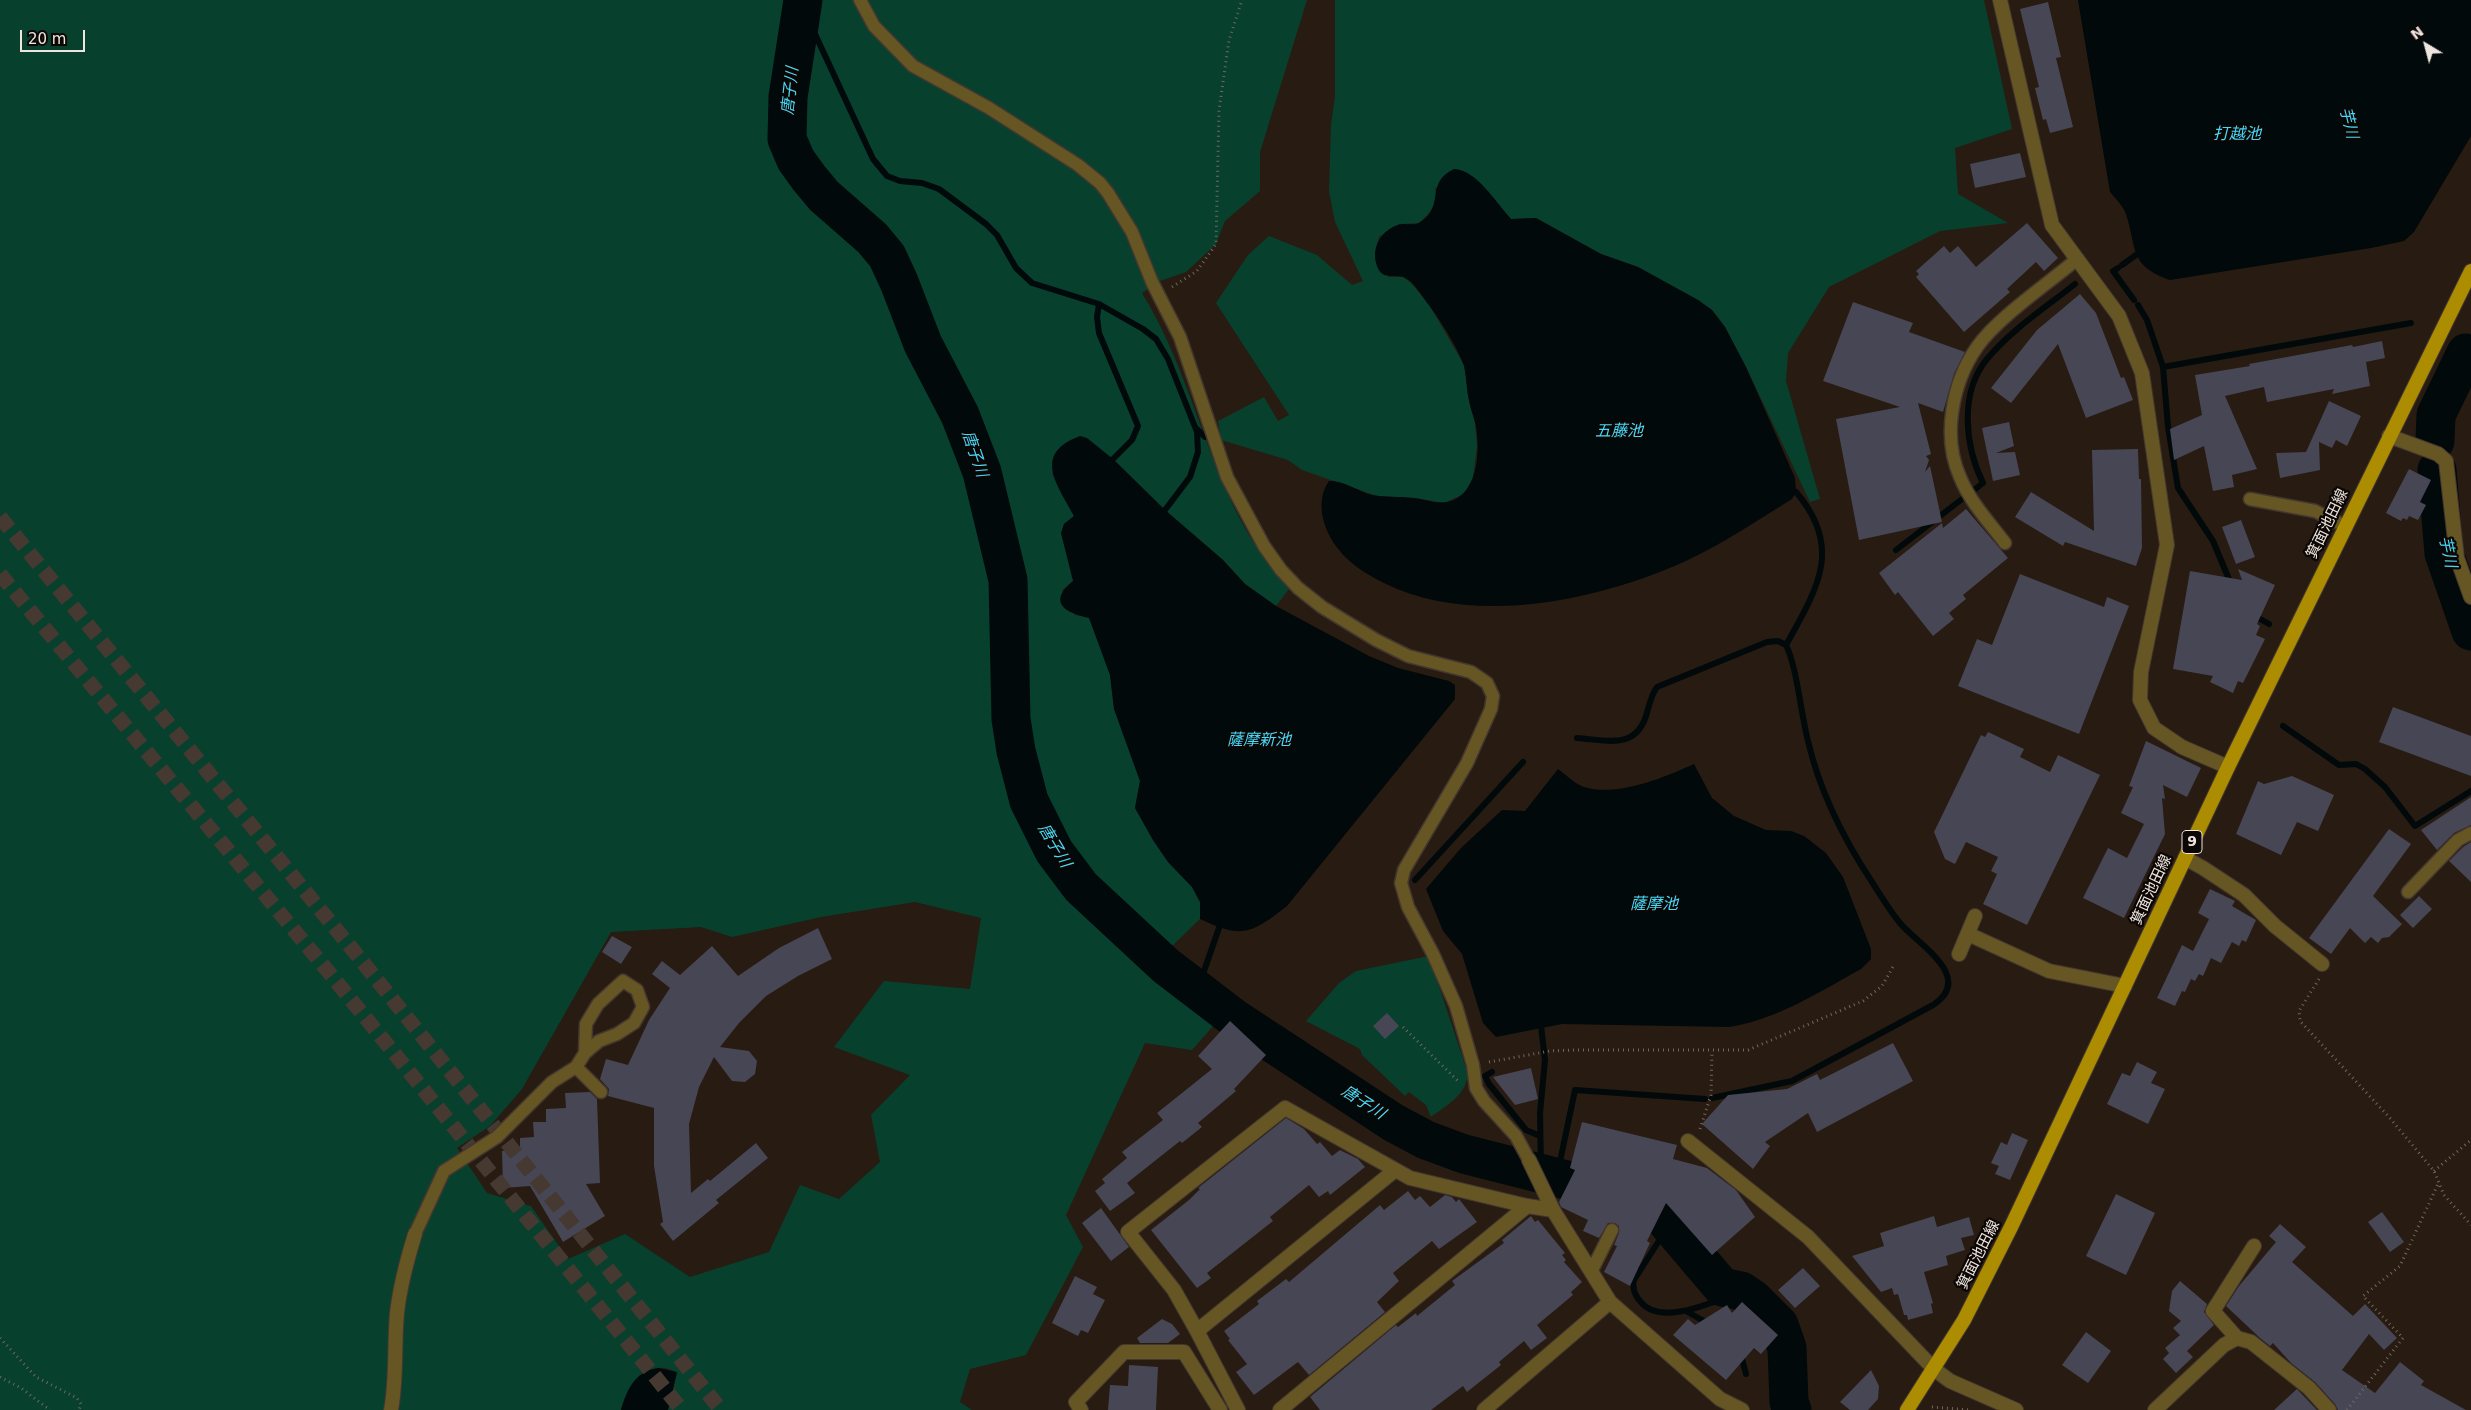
<!DOCTYPE html>
<html>
<head>
<meta charset="utf-8">
<style>
  body { margin:0 }
  #map { position:relative; width:2471px; height:1410px; overflow:hidden; background:#271b12; font-family:"DejaVu Sans",sans-serif }
  canvas { display:block }
  .north { position:absolute; left:2401px; top:20px; width:50px; height:50px; -webkit-text-stroke:4px #0c0704; paint-order:stroke; rotate:323deg; font-size:14px; font-weight:700; line-height:20px; text-align:center; color:#eee5df }
  .north::after { content:''; display:block; margin:auto; width:18px; height:22px; background:#eee5df; clip-path:polygon(50% 0,100% 100%,50% 72%,0 100%) }
  .scale { position:absolute; left:20px; top:30px; width:65px; height:22px; box-sizing:border-box; border:2px solid #eee5df; border-top:0; padding-left:6px; font-size:15px; line-height:18px; white-space:nowrap; color:#eee5df; -webkit-text-stroke:4px #0c0704; paint-order:stroke }
</style>
</head>
<body>
<div id="map">
<canvas width="2471" height="1410"></canvas>
<div class="north">N</div>
<div class="scale">20 m</div>
</div>
<script>
const ctx = document.querySelector('canvas').getContext('2d');
ctx.lineJoin = 'round';
function paint(path, color) { ctx.fillStyle = color; ctx.fill(path, 'evenodd'); }
function trace(path, color, width, dash) { ctx.strokeStyle = color; ctx.lineWidth = width; ctx.lineCap = dash ? 'butt' : 'round'; ctx.setLineDash(dash || []); ctx.stroke(path); }
function drawText(font, color, halo, rows, align = 'center') {
  ctx.font = font + ' "DejaVu Sans","Noto Sans JP",sans-serif'; ctx.lineWidth = 4.5; ctx.setLineDash([]); ctx.textBaseline = 'middle'; ctx.strokeStyle = halo; ctx.fillStyle = color; for (const [text, x, y, turn = 0] of rows) {
    ctx.save(); ctx.translate(x, y); ctx.rotate((+turn || 0) * Math.PI / 180); ctx.textAlign = isNaN(turn) ? turn : align; if (halo) ctx.strokeText(text, 0, 0); ctx.fillText(text, 0, 0); ctx.restore();
  }
}
paint(new Path2D(`
  M0 0H1307L1260 152V191L1225 221 1216 244 1186 272 1160 281 1142 293C1186 364 1202 447 1241 521 1254 546 1272 568 1289 589L1276 606 1245 584 1223 560 1165 510 1113 459 1052 473 1074 516 1064 524 1061 533 1074 581 1062 590 1075 615 1089 617 1110 675 1114 709 1140 781 1135 808 1153 840 1168 862 1192 887 1200 902V919L1170 948 1223 998 1214 1025 1192 1050 1145 1043 1066 1215 1083 1247 1026 1355 970 1369 960 1402 972 1410H668L677 1373C649 1355 628 1387 621 1410H0ZM915 902 981 918 970 989 884 981 834 1047 910 1075 871 1115 880 1162 839 1199 800 1185 769 1252 690 1277 625 1234 568 1259 531 1206 487 1193 457 1148 490 1126 522 1089 611 932 701 927 732 937 821 917Z
  M1335 0H1984L2012 129 1955 148 1958 194 2008 223 1940 231 1829 287 1788 353 1786 381 1820 499 1810 502 1746 367 1725 327 1712 310 1698 300 1638 267 1601 254 1536 218 1511 219 1473 177 1435 188C1438 204 1430 212 1420 223L1399 224 1379 237 1375 253 1388 277H1403L1411 283 1430 306 1464 365 1469 402 1475 423 1477 446 1473 478 1464 494 1444 503 1416 498 1377 496 1302 470 1288 460 1221 440 1218 421 1264 397 1278 421 1289 415 1216 303 1248 255 1269 236 1317 255 1352 285 1363 281 1335 222 1329 191 1331 125 1335 96Z
  M1429 956 1468 1074C1466 1095 1447 1105 1431 1117L1426 1105 1409 1092 1405 1096 1362 1055 1360 1049 1306 1021 1339 983 1356 971Z`), '#07412e');
paint(new Path2D(`
  M2078 0H2471V136L2414 232 2404 241 2371 248 2170 280C2129 266 2137 248 2126 214 2123 206 2115 198 2110 192Z
  M1454 169C1477 170 1496 203 1511 219L1536 218 1601 254 1638 267 1698 300 1712 310 1725 327 1746 367 1795 478 1796 492 1792 499C1758 520 1724 543 1688 560 1601 600 1474 628 1384 583 1368 575 1351 565 1339 550 1324 532 1314 502 1329 481 1344 481 1355 489 1368 494 1383 498 1398 496 1413 498 1424 499 1436 504 1447 502 1479 496 1481 448 1475 422 1473 414 1470 407 1469 400 1466 389 1467 377 1464 366 1458 348 1440 320 1428 304 1422 296 1413 280 1403 277 1391 274 1381 281 1376 263 1372 246 1382 230 1398 225 1405 222 1413 227 1420 222 1446 207 1424 183 1454 169Z
  M1080 436 1087 438 1113 459 1165 510 1223 560 1245 584 1276 606 1369 656 1398 668 1449 681 1455 685V699L1287 906C1251 934 1242 939 1200 919V902L1192 887 1168 862 1153 840 1135 808 1140 781 1114 709 1110 675 1089 618C1065 613 1047 602 1073 581L1061 533 1064 524 1074 516C1057 484 1032 454 1080 436Z
  M1694 764 1712 798 1734 816 1766 830 1791 831 1804 836 1826 853 1843 877 1871 949V959L1861 969C1819 992 1778 1019 1729 1027L1562 1024 1496 1037 1483 1023 1462 954 1443 931 1426 889 1461 848 1502 810 1525 811 1558 769C1565 774 1575 784 1584 787 1618 797 1663 778 1694 764Z
  M659 1368 677 1372 668 1410H621C627 1389 635 1371 659 1368Z`), '#01090b');
trace(new Path2D(`
  M802 6 873 159 887 176 900 181 922 183 939 189 986 224 997 235 1016 268 1032 283 1099 304 1143 329 1156 339 1168 359 1197 432 1198 452 1190 477 1165 510
  M2122 265 2136 255
  M2118 268 2113 271 2134 300
  M1099 304 1097 317 1099 333 1138 426 1132 440 1113 459
  M2138 305 2147 320 2163 367 2168 427 2178 488 2213 541 2231 584
  M2163 367 2411 323
  M1196 428 1205 437
  M1974 490 1983 483C1965 446 1959 393 1987 359 2011 330 2045 308 2075 284
  M1896 550 1962 499
  M2253 615 2269 624
  M1786 645C1817 589 1844 548 1796 492
  M2283 726 2339 765 2356 764 2365 769 2385 787 2415 826 2471 791
  M1577 738C1606 740 1635 750 1646 716 1649 706 1651 695 1657 687L1767 642 1778 641 1786 645C1797 667 1801 715 1808 741 1820 793 1843 838 1872 882 1881 896 1890 911 1900 923 1917 944 1976 977 1933 1005L1792 1081 1712 1098
  M1415 880 1523 762
  M1197 991 1219 928
  M1541 1026 1545 1060 1540 1113 1541 1172
  M1492 1072 1485 1076 1489 1084 1526 1130 1540 1136
  M1557 1176 1575 1090 1705 1099
  M1669 1225 1634 1280C1632 1288 1634 1294 1640 1301 1660 1328 1716 1301 1741 1291
  M1686 1311 1709 1324
  M1741 1355 1746 1374`), '#01090b', 6);
trace(new Path2D(`
  M803 0 788 97 787 139 796 160 809 178 824 196 872 238 887 256 899 282 923 344 960 415 982 472 1008 580 1011 719 1016 751 1029 801 1054 851 1081 887 1166 966 1234 1018 1394 1123 1426 1140 1464 1154 1649 1201 1722 1287 1741 1291 1753 1299 1779 1325 1787 1348 1789 1402 1792 1410
  M2435 441 2436 415 2466 353
  M2437 470 2444 553 2471 631`), '#01090b', 39);
paint(new Path2D(`
  M2048 2 2061 57 2056 58 2073 127 2050 133 2046 119 2043 120 2035 88 2039 87 2020 9Z
  M2020 153 2026 177 1975 188 1970 164Z
  M2027 223 2058 258 2044 271 2036 262 2007 289 2010 292 1964 332 1916 277 1919 274 1916 271 1944 246 1950 253 1958 246 1976 267Z
  M2080 294 2096 313 2121 378 2124 377 2133 400 2086 418 2058 344 2011 403 1991 388 2037 330Z
  M1853 302 1913 323 1909 332 1965 352 1954 374 1943 412 1918 403 1931 454 1926 456 1929 460 1925 472 1930 466 1942 522 1859 540 1836 419 1900 407 1823 381Z
  M2382 341 2385 358 2366 362 2370 386 2332 394 2334 389 2267 402 2264 387 2225 396 2257 469 2232 475 2234 487 2213 491 2204 446 2174 460 2170 429 2202 415 2195 375 2250 366 2249 364 2352 345 2353 347Z
  M2329 401 2361 416 2347 446 2336 440 2332 448 2319 442 2320 470 2280 478 2276 453 2306 452Z
  M2009 422 2014 446 1996 453 2015 452 2020 475 1993 481 1982 428Z
  M2138 449 2139 479H2141L2142 548 2136 566 2065 542 2063 546 2015 517 2031 492 2094 531 2092 450Z
  M2409 469 2431 480 2420 502 2426 505 2418 520 2409 516 2407 520 2403 518 2401 521 2386 513Z
  M1966 509 2008 558 1963 595 1966 599 1949 613 1954 619 1933 636 1898 592 1895 595 1879 573 1942 523 1943 528Z
  M2241 520 2255 557 2236 564 2222 527Z
  M2238 569 2275 585 2257 624 2260 626 2256 635 2265 639 2243 683 2238 681 2233 693 2210 682 2213 676 2173 669 2190 571 2242 580Z
  M2020 574 2104 607 2107 597 2129 606 2079 734 1958 686 1977 639 1992 645Z
  M2393 707 2471 736V776L2379 742Z
  M1988 732 2024 749 2020 757 2050 772 2058 755 2100 775 2027 925 1983 904 1997 874 1991 871 1998 857 1966 842 1955 864 1945 859 1934 832 1981 735 1985 737Z
  M2146 741 2201 768 2187 797 2163 785 2165 799 2162 798 2165 834 2124 918 2083 898 2108 848 2127 858 2144 824 2121 813 2133 787 2129 786Z
  M2292 776 2334 795 2318 831 2297 822 2281 855 2236 834 2258 781 2264 784Z
  M2471 797V825L2454 833 2437 850 2421 830Z
  M2389 829 2411 844 2373 896 2402 924 2389 937 2382 938 2378 943 2371 937 2365 943 2350 928 2331 954 2309 938Z
  M2471 842V882L2449 861 2463 847Z
  M2210 889 2235 901 2232 906 2256 920 2246 942 2242 940 2239 946 2232 942 2221 963 2211 958 2203 976 2199 974 2195 981 2191 979 2185 992 2182 991 2175 1006 2157 998 2182 945 2193 951 2209 919 2198 913Z
  M2419 896 2432 909 2413 928 2400 915Z
  M818 928 832 959 798 976 766 996 739 1023 720 1047 749 1051 757 1061 755 1074 745 1082 732 1081 714 1057 699 1087 689 1124 691 1193 708 1179 710 1181 756 1143 768 1158 716 1200 719 1203 673 1241 660 1224 663 1222 654 1166V1108L608 1096 609 1089 600 1079 606 1059 628 1065 649 1020 670 988 652 974 662 961 680 975 712 946 738 976 779 948Z
  M612 936 632 947 621 964 602 952Z
  M1387 1013 1399 1026 1385 1039 1373 1026Z
  M1230 1021 1266 1055 1234 1089 1236 1091 1198 1123 1202 1127 1182 1143 1180 1141 1127 1183 1135 1193 1110 1211 1095 1191 1105 1183 1102 1179 1127 1158 1122 1152 1163 1120 1157 1113 1212 1069 1198 1056Z
  M1893 1043 1913 1081 1817 1132 1808 1113 1765 1142 1770 1146 1753 1169 1702 1124 1728 1095 1787 1089 1817 1074 1820 1080Z
  M2137 1062 2157 1072 2151 1083 2165 1089 2148 1124 2107 1104 2122 1073 2130 1076Z
  M1531 1068 1538 1099 1515 1105 1493 1077Z
  M590 1092 597 1099 600 1183 586 1184 605 1216 563 1242 530 1186 503 1188 502 1151 520 1150V1138L534 1137 533 1122H546V1109L566 1108 565 1093Z
  M1286 1118 1304 1129 1317 1144 1320 1142 1332 1156 1340 1150 1358 1159 1365 1167 1330 1195 1328 1191 1319 1197 1309 1185 1270 1217 1273 1221 1207 1273 1211 1278 1197 1288 1151 1230 1189 1200 1200 1189 1198 1188Z
  M1582 1122 1677 1145 1673 1159 1707 1168 1736 1190 1755 1217 1712 1255 1666 1203 1647 1241 1650 1243 1630 1286 1604 1272 1617 1246 1614 1245 1619 1233V1226L1615 1223H1608L1599 1238 1583 1231 1588 1220 1561 1207 1559 1202 1575 1170 1570 1168Z
  M2012 1133 2028 1140 2010 1180 1995 1174 1999 1166 1991 1163 2001 1142 2007 1145Z
  M1408 1191 1415 1200 1420 1196 1430 1207 1445 1195 1452 1197 1456 1202 1459 1199 1477 1222 1439 1249 1432 1241 1393 1273 1399 1281 1377 1302 1385 1312 1309 1375 1298 1362 1254 1395 1236 1372 1247 1364 1228 1340 1230 1339 1224 1331 1259 1304 1257 1301 1286 1279 1289 1282 1380 1205 1384 1210Z
  M2116 1194 2155 1213 2126 1275 2086 1256Z
  M1101 1208 1129 1247 1111 1261 1082 1223Z
  M2382 1212 2404 1242 2390 1252 2368 1222Z
  M1531 1216 1535 1222 1538 1220 1565 1253 1562 1255 1566 1260 1564 1262 1582 1282 1571 1292 1573 1295 1537 1325 1547 1338 1531 1350 1524 1341 1499 1362 1501 1365 1467 1392 1463 1386 1431 1410H1320L1310 1397 1396 1325 1398 1327 1416 1313 1417 1316 1455 1285 1452 1281 1504 1243 1502 1240Z
  M1934 1216 1937 1227 1969 1217 1974 1235 1961 1238 1965 1250 1946 1256 1948 1265 1924 1272 1933 1303 1931 1304 1933 1313 1908 1320 1907 1315H1904L1898 1294 1894 1295 1892 1288 1881 1292 1852 1256 1884 1246 1880 1233Z
  M2280 1224 2306 1247 2292 1262 2353 1316 2365 1304 2397 1338 2384 1350 2369 1334 2342 1370 2375 1393 2400 1362 2424 1381 2421 1385 2466 1410H2338L2335 1404 2315 1382 2291 1363 2273 1343 2270 1346 2260 1338 2226 1306 2239 1286 2276 1242 2269 1236Z
  M1803 1268 1820 1286 1795 1308 1778 1290Z
  M1075 1276 1097 1287 1093 1294 1105 1300 1088 1333 1081 1330 1078 1336 1052 1323Z
  M2180 1281 2207 1304 2204 1312 2214 1325 2187 1351 2193 1357 2176 1373 2163 1359 2169 1353 2165 1348 2180 1335 2173 1328 2181 1321 2169 1311 2172 1291Z
  M1742 1302 1778 1335 1761 1354 1754 1348 1726 1380 1673 1335 1688 1319 1695 1325 1727 1305 1732 1313Z
  M1162 1319 1172 1324 1180 1334 1168 1343H1140L1137 1338Z
  M2086 1332 2111 1351 2088 1383 2062 1365Z
  M1129 1365 1158 1367 1156 1410H1108L1110 1385 1128 1386Z
  M1871 1370 1879 1386 1878 1399 1868 1410H1850L1840 1402Z
  M2297 1389 2317 1410H2274Z`), '#474655');
trace(new Path2D(`
  M0 517 353 950 721 1410
  M0 574 327 970 682 1410`), '#453931', 15, [15, 8]);
const service = new Path2D(`
  M860 0 874 26 913 66 989 108 1078 165 1100 183 1108 193 1132 232 1152 282 1180 337 1227 477 1264 546 1281 570 1298 588 1322 607 1376 640 1408 656 1471 672 1487 683 1493 696 1491 709 1467 763 1404 870 1401 883 1408 907 1433 954 1456 1006 1473 1065 1476 1088 1484 1101 1516 1136 1529 1160
  M2250 499 2315 511 2345 526
  M2005 543C1989 522 1970 502 1960 477 1942 437 1952 383 1977 347 1997 318 2049 283 2077 259
  M2408 892 2458 840 2471 833
  M576 1067 601 1092
  M415 1234 444 1171 497 1137 552 1082 576 1067 585 1053 599 1041 617 1034 634 1023 643 1007 637 990 623 981 598 1004 586 1024 585 1053
  M1591 1272 1612 1230`);
const minor = new Path2D(`
  M2389 436 2438 454 2446 461 2457 558 2471 597
  M2185 858 2203 868 2244 895 2275 926 2322 964
  M1968 934 2049 971 2125 986
  M1959 954 1975 916
  M1688 1141 1808 1237 1934 1369 1950 1381 2016 1410
  M1529 1160 1553 1210
  M2254 1246 2213 1311 2237 1338 2251 1342 2309 1388 2329 1410
  M1197 1331 1394 1171
  M391 1410C397 1378 394 1346 397 1313 400 1286 407 1260 415 1234
  M1081 1410 1076 1402 1124 1352H1184L1220 1410
  M1238 1410 1197 1331 1174 1290 1128 1232 1285 1108 1410 1178 1527 1206 1553 1210 1610 1302 1720 1399 1742 1410
  M1280 1410 1527 1206
  M1484 1410 1610 1302
  M2155 1410 2224 1345 2237 1338`);
const tertiary = new Path2D(`
  M2000 0 2052 225 2119 316 2142 373 2167 545 2141 672 2140 700 2154 728 2182 747 2228 767`);
const primary = new Path2D(`
  M1907 1410 1964 1320 2011 1227 2228 767 2471 271`);
trace(service, '#43372f', 15);
trace(minor, '#43372f', 16);
trace(tertiary, '#43372f', 16);
trace(primary, '#43372f', 16);
trace(new Path2D(`
  M1172 287 1197 271 1216 244 1219 110 1229 40 1242 0
  M2319 979 2299 1011 2300 1021 2389 1117 2434 1171 2444 1195 2471 1225
  M1403 1027 1458 1081
  M1489 1062 1550 1051 1572 1050H1748L1863 1001 1882 986 1894 965
  M1700 1129 1711 1095 1712 1051
  M2434 1171 2471 1140
  M0 1338 36 1377 77 1398 81 1404 79 1410
  M0 1377 21 1388 50 1410
  M1932 1407 1969 1410
  M2347 1410 2403 1338 2363 1296 2400 1266 2438 1184`), '#72675f', 3, [1, 4]);
trace(service, '#655624', 12);
trace(minor, '#655624', 14);
trace(tertiary, '#655624', 14);
trace(primary, '#ac8c00', 14);
for (const [x, y, w] of [
  [2192,842,20]
]) { const box = new Path2D(); box.roundRect(x - w / 2, y - 11.5, w, 23, 4); ctx.fillStyle = '#0c0704'; ctx.fill(box); trace(box, '#eee5df', 1); }
drawText('bold 14px', '#eee5df', null, [
  ["9",2192,842]
]);
drawText('15px', '#eee5df', '#0c0704', [
  ["箕面池田線",2328,524,-64],
  ["箕面池田線",2152,890,-65],
  ["箕面池田線",1979,1255,-63]
]);
drawText('italic 16px', '#47d9f8', '#0c0704', [
  ["唐子川",791,91,-84],
  ["芋川",2348,123,76],
  ["打越池",2237,135],
  ["五藤池",1619,432],
  ["唐子川",974,454,71],
  ["芋川",2447,552,78],
  ["薩摩新池",1259,741],
  ["唐子川",1054,846,59],
  ["薩摩池",1654,905],
  ["唐子川",1363,1103,33]
]);
</script>
</body>
</html>
